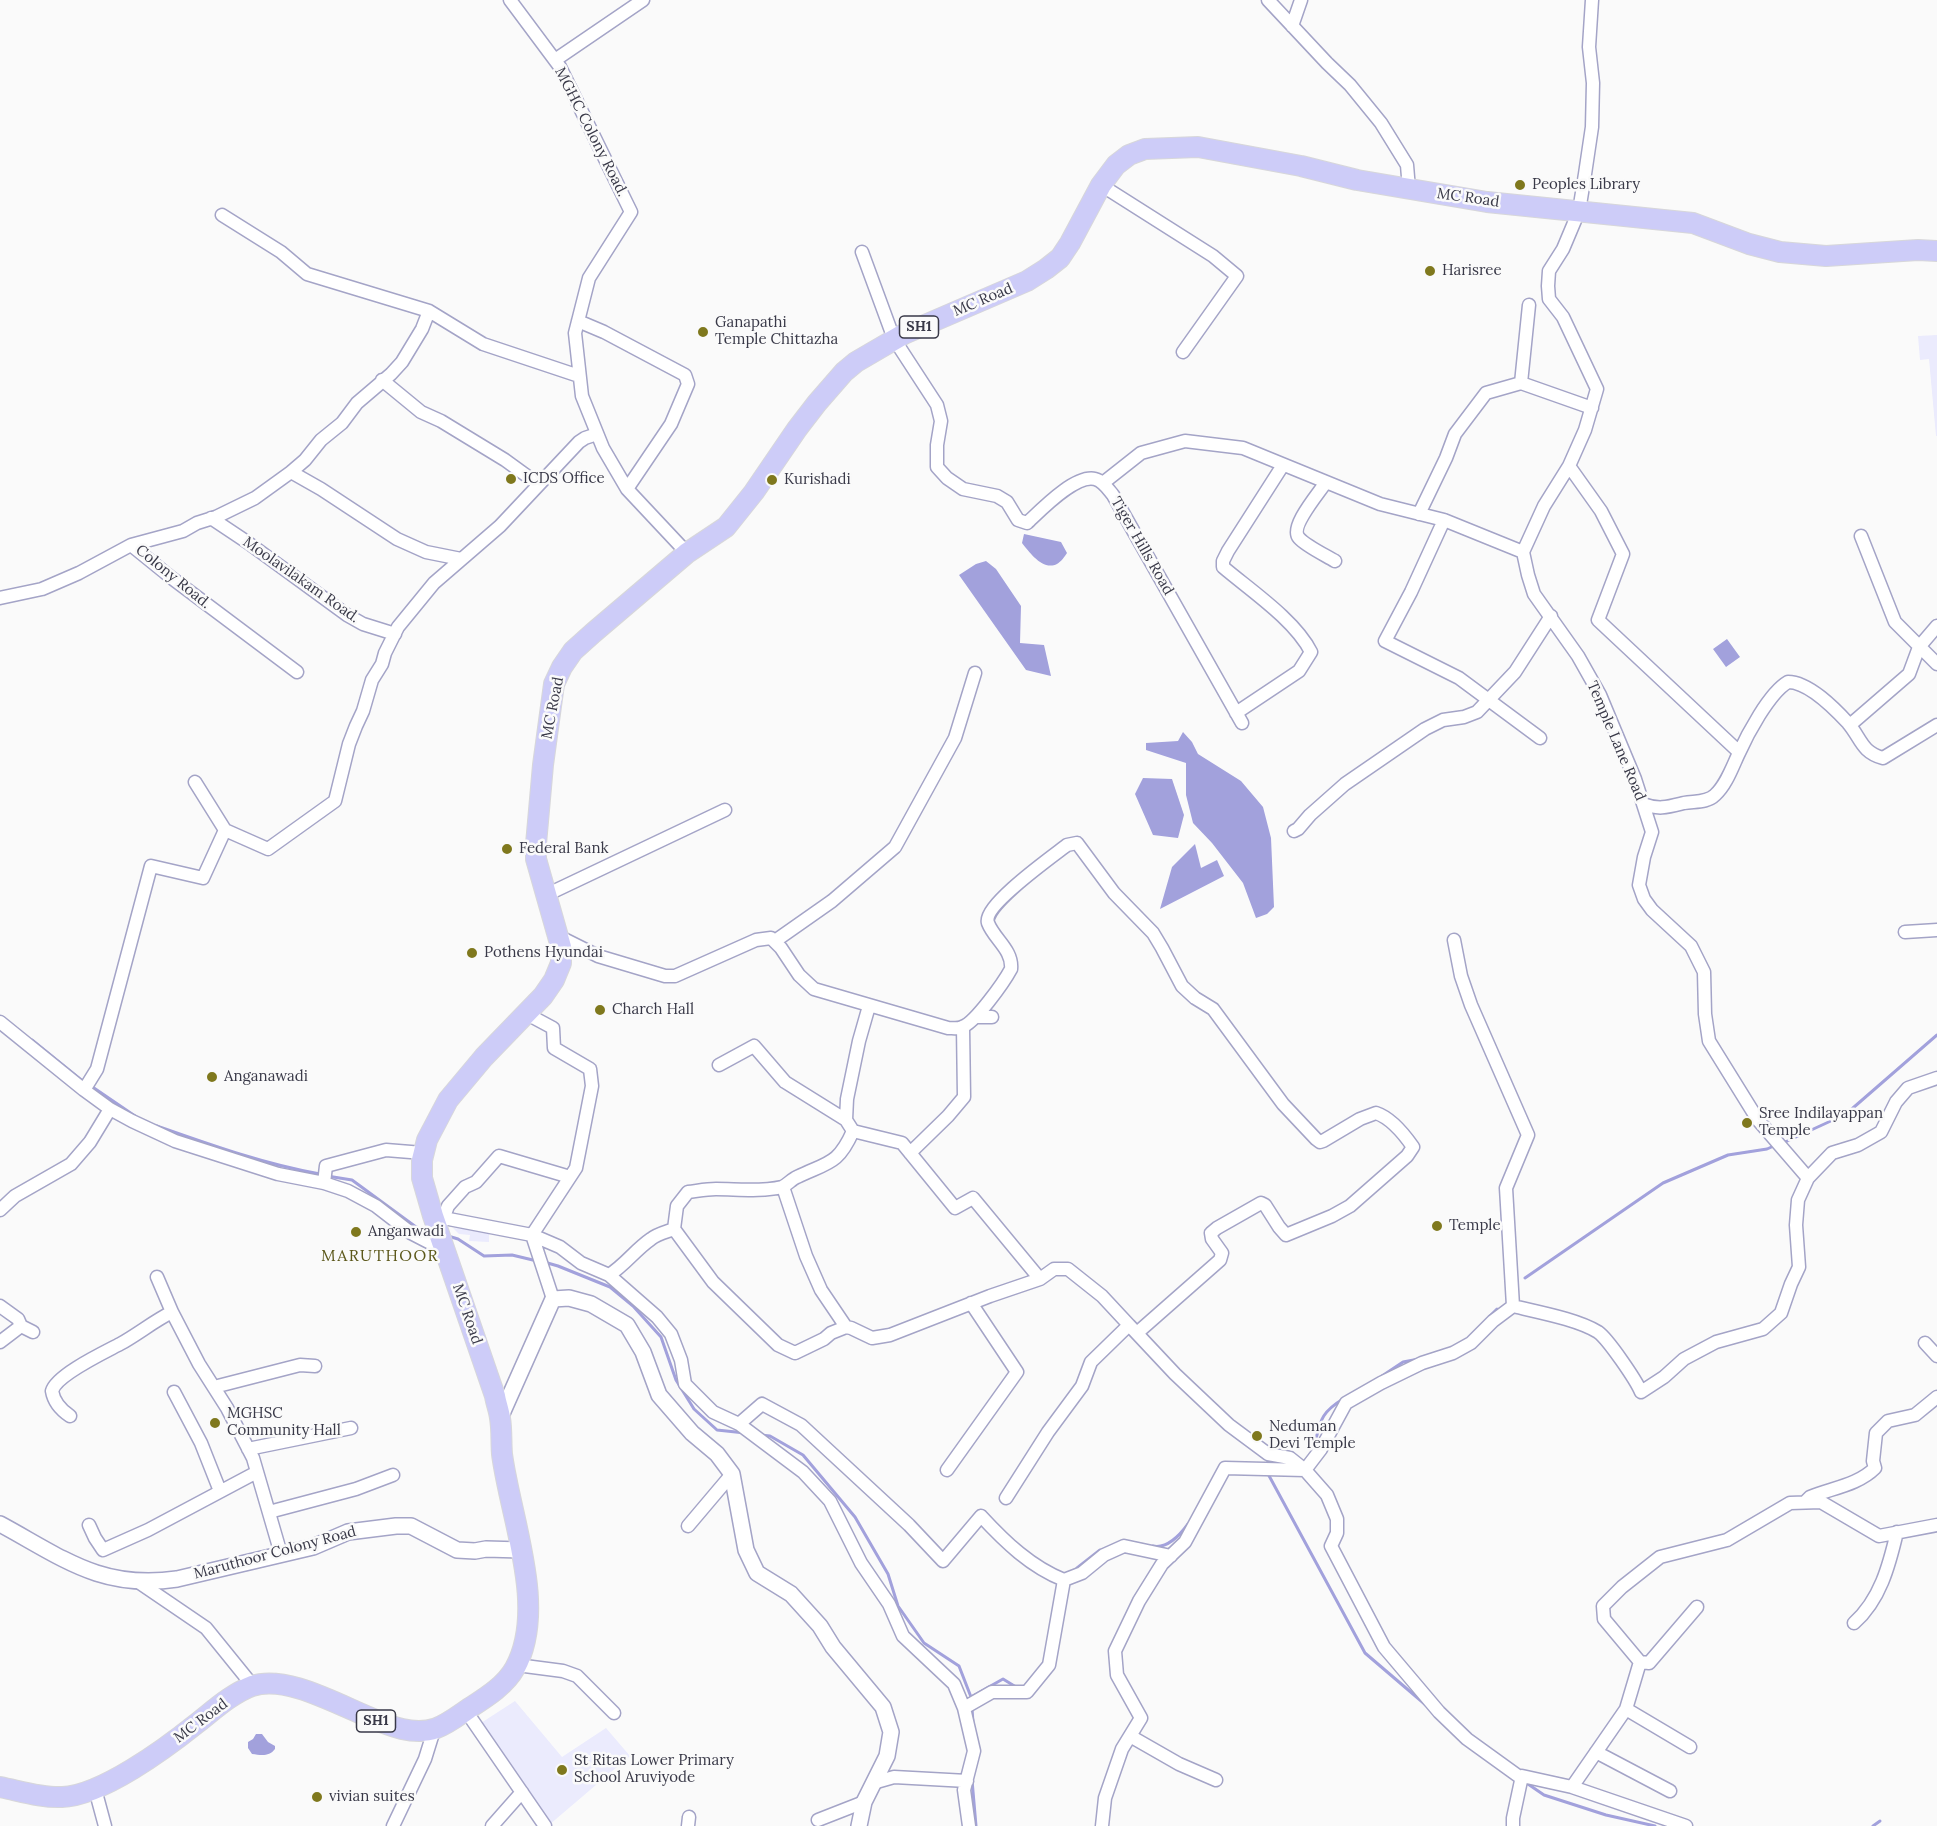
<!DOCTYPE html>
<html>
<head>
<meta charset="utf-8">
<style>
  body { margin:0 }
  canvas { display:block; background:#fafafa }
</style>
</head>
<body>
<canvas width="1937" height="1826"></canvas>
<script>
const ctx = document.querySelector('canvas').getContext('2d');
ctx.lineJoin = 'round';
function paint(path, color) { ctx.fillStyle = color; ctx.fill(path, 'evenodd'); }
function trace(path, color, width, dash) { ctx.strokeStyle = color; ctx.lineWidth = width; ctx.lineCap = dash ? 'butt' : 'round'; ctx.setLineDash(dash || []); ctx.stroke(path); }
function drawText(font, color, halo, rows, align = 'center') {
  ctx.font = font + ' Lora,serif'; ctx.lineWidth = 5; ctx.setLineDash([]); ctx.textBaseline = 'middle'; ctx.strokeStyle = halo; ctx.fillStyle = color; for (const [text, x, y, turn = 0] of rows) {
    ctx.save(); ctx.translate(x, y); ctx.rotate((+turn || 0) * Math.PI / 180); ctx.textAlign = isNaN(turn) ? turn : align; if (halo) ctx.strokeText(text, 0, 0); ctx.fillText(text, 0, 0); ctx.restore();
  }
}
paint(new Path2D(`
  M1937 335V436H1936L1929 359 1920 360 1918 336Z
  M453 1228 489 1231V1242L469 1241 470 1235 459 1234Z
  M515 1701 562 1757 606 1728 630 1756 549 1825 481 1723Z`), '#ebebfd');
paint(new Path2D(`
  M1024 534 1061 542 1067 553C1065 556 1061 562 1057 564 1043 571 1030 553 1022 543Z
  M986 561 996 569 1021 606 1020 643 1044 645 1051 676 1026 670 959 575 976 564Z
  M1727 639 1740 657 1726 667 1713 649Z
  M1183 732 1192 742 1198 754 1241 781 1263 807 1271 838 1274 907 1267 914 1256 918 1243 883 1212 843 1193 823 1186 795V763L1146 750V743L1178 741Z
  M1143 778 1172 779 1184 815 1178 838 1153 835 1135 794Z
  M1195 844 1201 868 1217 860 1224 876 1160 909 1172 867Z
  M256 1734H262L268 1742 275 1746V1749C269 1757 261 1755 252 1754L248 1748V1742L253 1739Z`), '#a2a1dc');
trace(new Path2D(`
  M32 1040 85 1083
  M91 1086 135 1116
  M157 1126C211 1145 264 1164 320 1174
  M1783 1143 1846 1114 1937 1035
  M327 1176 352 1180 416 1227 430 1231
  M448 1236 458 1239 484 1256 512 1255 537 1261
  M544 1262 558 1266 610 1287 633 1306 661 1337 676 1380 694 1409 717 1430 745 1433
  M1525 1278 1663 1183 1728 1155 1767 1149 1776 1145
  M1490 1316 1497 1309
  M1382 1376 1403 1362 1419 1359
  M760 1435 770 1436 803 1455 855 1517 888 1574 898 1606 924 1643 959 1666 971 1697 1003 1679 1016 1687
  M1313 1450C1321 1424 1317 1415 1343 1399
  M1267 1472 1365 1653 1427 1706
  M1153 1546C1168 1549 1180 1535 1188 1524
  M1077 1568 1100 1550
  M972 1708 973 1723
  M972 1780 976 1826
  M1525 1782 1544 1795 1606 1815 1655 1826
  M1873 1826 1880 1821`), '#a2a1dc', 3);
const minor = new Path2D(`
  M510 0 560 67 631 212 589 278 575 333 582 396 603 448 627 489 687 553
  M1268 0 1327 63 1350 85 1381 123 1407 165 1409 189
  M1592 0 1589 47 1593 83 1592 127 1585 174 1579 211 1563 249 1549 271 1548 286 1549 299 1563 317 1597 389 1585 430 1569 466 1544 506 1523 552 1528 575 1534 594 1578 656 1600 695 1635 779 1652 832 1644 857 1639 885 1644 899 1652 910 1691 946 1704 972 1705 1014 1709 1041 1758 1120 1808 1178
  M1292 26 1301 0
  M555 60 643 0
  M1101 185 1213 256 1237 276 1183 352
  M222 215 281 252 307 274 429 311 483 344 579 376
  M862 252 894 339 937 405 941 421 937 445V467L947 478 963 489 997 496 1007 502 1018 520 1027 523C1040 511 1075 474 1095 479 1103 481 1108 489 1113 495L1242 723
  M1529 305 1521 383 1592 408
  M578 321 604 332 685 375 688 384 671 424 627 489
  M382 380 421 412 441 421 505 460 538 484
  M1569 466 1601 511 1623 554 1598 620 1739 752
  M291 472 321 489 397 539 426 552 461 559
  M1326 482C1319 493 1289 527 1299 538 1306 546 1325 555 1335 561
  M1103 483 1141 453 1185 441 1243 448 1380 504 1444 520 1523 552
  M1419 514 1446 458 1455 434 1486 393 1521 383
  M211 518 247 542 347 615 363 624 395 634
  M1444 520 1411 592 1385 641 1459 678 1540 738
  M1861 536 1895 622 1937 664
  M0 598 42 589 79 573 131 545
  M297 672 173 579 131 545 183 531 197 523 216 517 255 498 291 472 305 460 321 440 342 423 357 403 391 374 402 362 422 329 429 311
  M1236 713 1299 671 1311 652C1295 620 1250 590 1223 567V561L1228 551 1283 465
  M1850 725 1909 674 1919 647 1937 626
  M1643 804C1659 810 1668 807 1684 803 1694 801 1707 803 1715 795 1726 785 1732 768 1738 755 1747 735 1769 693 1788 682 1809 682 1835 709 1848 723 1861 738 1861 752 1883 758L1937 725
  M225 830 268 849 335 801 349 744 356 726 363 711 372 680 382 664 385 653 398 627 434 583 500 526 579 442 585 438 597 434
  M1294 831 1298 829 1310 815 1345 784 1425 729 1443 720 1464 717 1477 712 1515 672 1551 616
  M546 895 725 810
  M1905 932 1937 930
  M558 936 598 956 665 976H675L756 940 771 938 781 948 799 975 814 989 948 1028C953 1028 958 1029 962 1027 975 1023 1004 982 1011 969 1013 950 994 939 988 923 982 906 1053 856 1067 845L1077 843 1114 893 1153 933 1162 948 1182 986 1195 998 1213 1009 1283 1104 1316 1139 1320 1142 1323 1141 1360 1119 1376 1113C1391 1118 1404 1134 1413 1147L1407 1156 1350 1206 1332 1216 1286 1235 1279 1227 1265 1205 1261 1203 1217 1228 1211 1233 1212 1239 1222 1253 1220 1260 1137 1333
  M1454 940 1461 976 1471 1005 1528 1135 1506 1188 1513 1306
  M775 941 832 901 895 847 955 738 975 673
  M525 1013 553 1028 554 1048 590 1069 592 1086 576 1168 532 1235
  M976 1017H992
  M0 1022 84 1090 110 1109 132 1121 175 1141 278 1174 324 1183 348 1191 376 1206 411 1233 438 1247
  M719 1065 754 1046 785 1082 846 1120
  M84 1090 97 1069 151 866 203 878 225 830 195 782
  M853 1131 902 1143 955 1208 973 1198 1040 1279
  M910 1153 948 1116 964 1097 963 1027
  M324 1183 326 1166 386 1150 423 1153
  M783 1187 806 1256 821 1290 846 1327
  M0 1210 15 1196 71 1164 90 1142 110 1109
  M433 1216 532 1235 560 1247 581 1263 609 1275 657 1317 671 1334 681 1360 685 1384 713 1412 739 1424 762 1404 801 1425 909 1525 943 1561 981 1516C1005 1542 1031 1567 1064 1580L1082 1573 1104 1555 1124 1546 1171 1556
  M444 1217 448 1206 465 1187 476 1182 499 1156 570 1177
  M674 1229 713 1282 778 1345 795 1353 824 1339 831 1333 846 1327 851 1328 872 1338 890 1335 990 1296 1040 1279 1054 1269H1068L1102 1296 1129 1325
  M532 1235 553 1299
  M609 1275C625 1265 635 1250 651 1239 657 1234 666 1232 674 1229L677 1206 688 1192C697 1191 706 1189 716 1189 737 1189 761 1192 782 1187 787 1185 792 1179 797 1177 828 1162 838 1165 853 1131L846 1120 847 1099 859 1041 869 1006
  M157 1277 172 1312 199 1364 227 1408 253 1458 281 1554
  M0 1306 18 1319 21 1326 0 1342
  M21 1326 33 1332
  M1925 1343 1937 1356
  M214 1387 300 1365 315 1366
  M174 1392 201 1443 220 1491
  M70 1416C61 1410 54 1403 52 1391 56 1375 105 1352 120 1344 138 1334 154 1321 172 1312
  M739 1424 803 1472 830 1501 861 1563 889 1604 903 1636 954 1684 964 1708 974 1751 964 1790 969 1826
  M248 1449 351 1428
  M947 1470 1017 1372 971 1303
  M1006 1498 1048 1432 1082 1386 1091 1362 1129 1325 1175 1374 1229 1425 1268 1454 1290 1458 1305 1470 1327 1495 1337 1519V1533L1331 1546 1384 1647 1439 1712 1467 1739 1521 1778
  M1805 1502 1810 1497C1832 1488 1858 1485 1875 1468L1873 1461 1876 1433 1888 1421 1915 1415 1937 1397
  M269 1512 356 1489 393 1475
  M89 1525 95 1538 103 1550 148 1530 257 1472
  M688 1526 732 1474
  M137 1581 206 1628 253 1686
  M1854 1623C1880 1600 1889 1566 1897 1532
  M1640 1662 1649 1663 1697 1607
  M517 1665 563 1671 577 1676 614 1713
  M964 1708 992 1692H1027L1049 1665 1064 1580
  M1626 1709 1690 1747
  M466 1711 545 1826
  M1130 1736 1179 1764 1216 1780
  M1596 1752 1670 1791
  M873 1783 894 1777 967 1781
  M1572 1787 1686 1826
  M95 1789 105 1826
  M818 1820 864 1802
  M393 1826 425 1759 434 1730
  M492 1826 522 1792
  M688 1826 689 1817
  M1102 1826 1105 1798 1122 1749 1141 1718 1117 1675 1115 1651 1139 1601 1162 1564 1185 1542 1225 1468 1305 1470 1321 1449 1346 1403 1381 1383 1422 1363 1453 1353 1471 1343 1493 1321 1513 1306C1537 1312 1577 1319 1598 1332 1608 1339 1636 1380 1641 1392L1664 1377 1684 1359 1716 1342 1763 1329 1781 1313 1791 1284 1799 1267 1796 1225 1798 1200 1808 1178 1832 1153 1858 1145 1881 1132 1896 1102 1908 1088 1937 1078
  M1513 1826V1818L1522 1776 1572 1787 1626 1709 1640 1662 1604 1619 1603 1606 1622 1587 1660 1557 1727 1540 1790 1503 1821 1502 1879 1536 1937 1525`);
const tertiary = new Path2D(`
  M500 1418 553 1299 569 1298 591 1304 627 1325 643 1352 659 1395 692 1433 717 1454 732 1474 746 1550 757 1573 791 1594 820 1626 833 1647 883 1707 891 1732 887 1756 864 1802 859 1826
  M0 1524C63 1558 101 1590 177 1579L313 1547 348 1532 396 1526H411L457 1550 475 1551 486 1549 521 1550`);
const primary = new Path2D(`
  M0 1787C20 1791 42 1798 62 1797 101 1796 166 1748 196 1724 214 1710 231 1694 252 1686 294 1672 359 1719 402 1729 432 1736 445 1725 468 1709 485 1698 505 1686 515 1668 548 1608 510 1517 502 1454 501 1442 502 1430 500 1418 499 1410 496 1403 495 1396L433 1216 422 1178V1160L427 1140 448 1100 484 1057 543 996 554 980 561 963V947L536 859V844L543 765 554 684 562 667 573 651 593 633 687 553 726 527 754 492 797 429 817 403 844 372 856 362 904 334 1027 281 1046 269 1060 258 1070 243 1101 185 1116 165 1129 155 1145 149 1198 147 1301 166 1357 180 1487 202 1693 223 1749 244 1780 252 1826 256 1918 250 1937 251`);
trace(minor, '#a4a4c7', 15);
trace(tertiary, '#a4a4c7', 18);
trace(primary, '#d7d7da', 22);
trace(minor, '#fff', 12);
trace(tertiary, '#fff', 15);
trace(primary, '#cdccf8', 20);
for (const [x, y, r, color] of [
  [1520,185,6,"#7f781d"],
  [1430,271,6,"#7f781d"],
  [703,332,6,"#7f781d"],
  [511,479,6,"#7f781d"],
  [772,480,6,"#7f781d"],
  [507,849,6,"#7f781d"],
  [472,953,6,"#7f781d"],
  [600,1010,6,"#7f781d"],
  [212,1077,6,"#7f781d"],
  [1747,1123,6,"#7f781d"],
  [1437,1226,6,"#7f781d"],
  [356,1232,6,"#7f781d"],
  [215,1423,6,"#7f781d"],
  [1257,1436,6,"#7f781d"],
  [562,1770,6,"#7f781d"],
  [317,1797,6,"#7f781d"]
]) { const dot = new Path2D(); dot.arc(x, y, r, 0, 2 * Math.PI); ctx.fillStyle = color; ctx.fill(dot); trace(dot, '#fafafa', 2); }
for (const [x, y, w] of [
  [919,327,39],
  [376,1721,39]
]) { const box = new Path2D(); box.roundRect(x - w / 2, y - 11, w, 22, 4.5); ctx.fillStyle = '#fafafa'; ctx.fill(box); trace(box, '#393948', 1.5); }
drawText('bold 14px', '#393948', null, [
  ["SH1",919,327],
  ["SH1",376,1721]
]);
drawText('15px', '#393948', '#fafafa', [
  ["MGHC Colony Road.",591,132,63],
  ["MC Road",1468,198,8],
  ["MC Road",983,300,-23],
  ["Tiger Hills Road",1142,546,60],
  ["Colony Road.",173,577,39],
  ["Moolavilakam Road.",301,580,35],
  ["MC Road",553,708,-79],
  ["Temple Lane Road",1616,741,67],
  ["MC Road",467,1314,71],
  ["Maruthoor Colony Road",275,1553,-15],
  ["MC Road",201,1721,-37]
]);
drawText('15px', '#393948', '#fafafa', [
  ["Peoples Library",1532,185],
  ["Harisree",1442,271],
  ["Ganapathi",715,323],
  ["Temple Chittazha",715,340],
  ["ICDS Office",523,479],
  ["Kurishadi",784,480],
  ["Federal Bank",519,849],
  ["Pothens Hyundai",484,953],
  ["Charch Hall",612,1010],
  ["Anganawadi",224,1077],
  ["Sree Indilayappan",1759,1114],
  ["Temple",1759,1131],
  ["Temple",1449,1226],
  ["Anganwadi",368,1232],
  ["MGHSC",227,1414],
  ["Community Hall",227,1431],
  ["Neduman",1269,1427],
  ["Devi Temple",1269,1444],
  ["St Ritas Lower Primary",574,1761],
  ["School Aruviyode",574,1778],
  ["vivian suites",329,1797]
], 'left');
ctx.letterSpacing = '1.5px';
drawText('16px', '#5c581b', '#fafafa', [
  ["MARUTHOOR",380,1256]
]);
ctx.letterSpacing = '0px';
</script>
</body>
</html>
